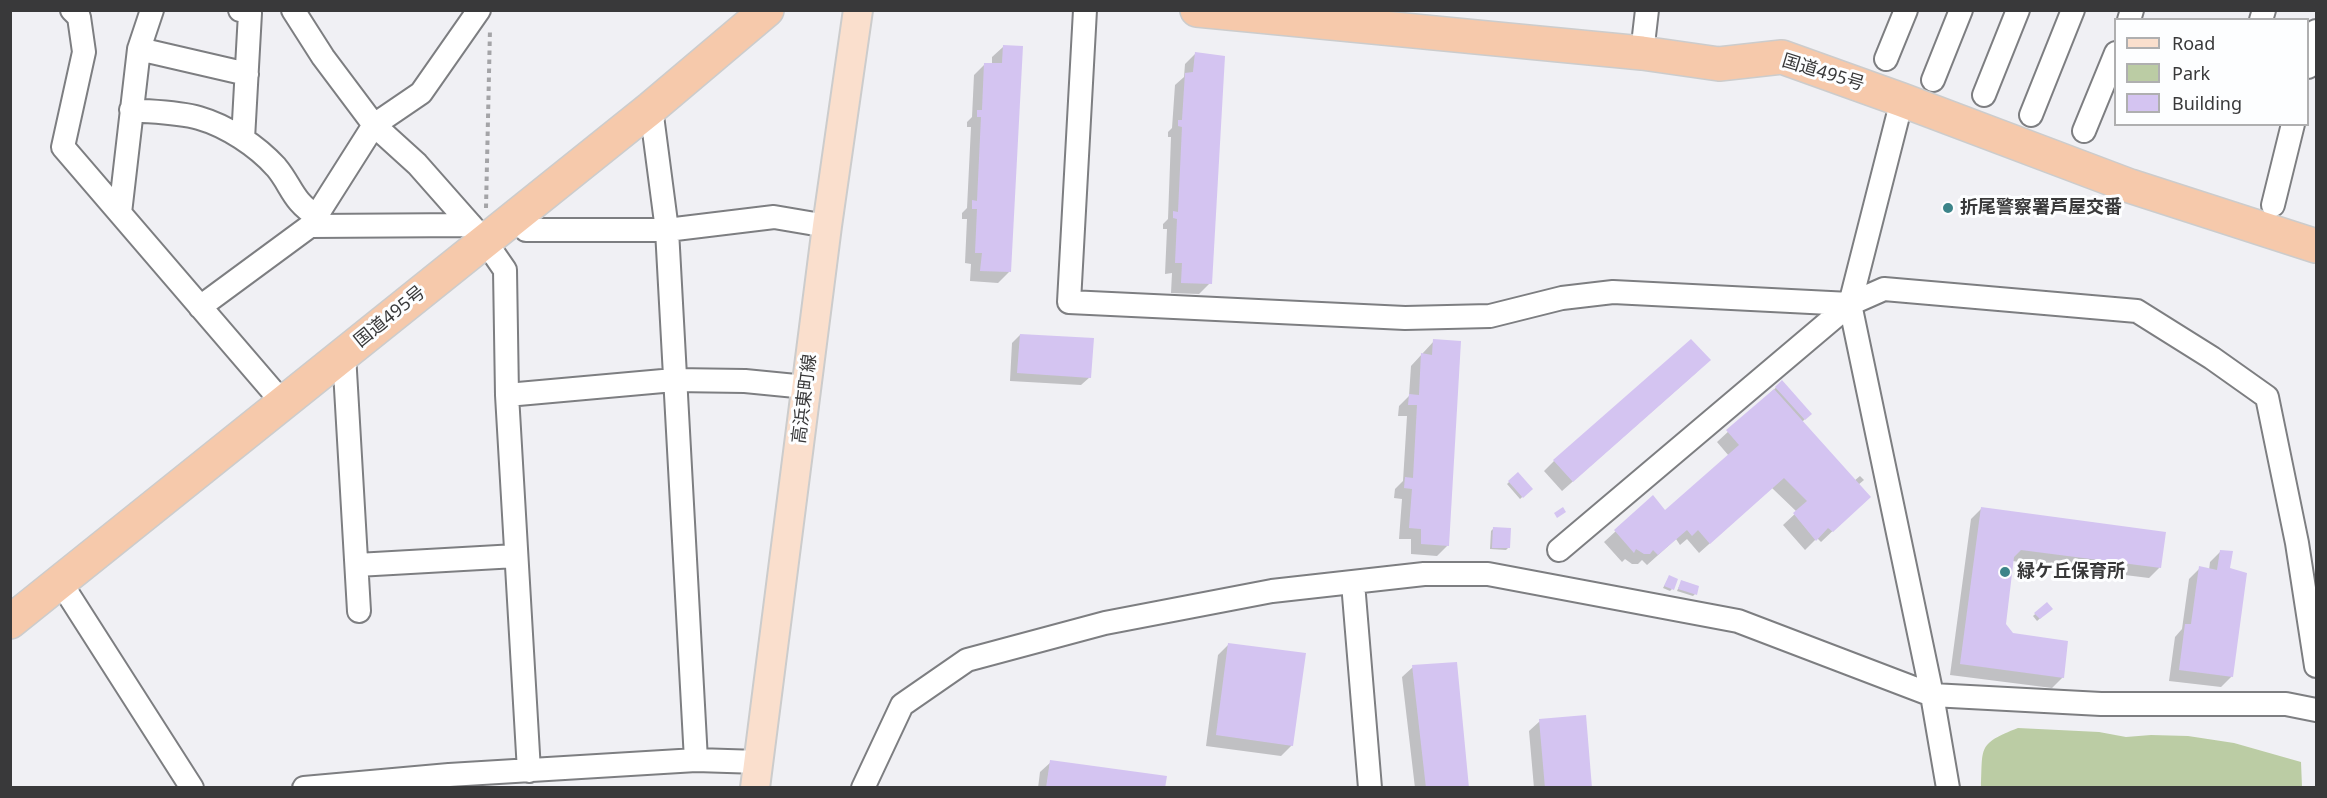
<!DOCTYPE html>
<html>
<head>
<meta charset="utf-8">
<style>
  body { margin:0 }
  #map { position:relative; width:2327px; height:798px; overflow:hidden; background:#f0f0f4; font-family:"Noto Sans",sans-serif }
  canvas { display:block }
  .frame { position:absolute; inset:0; border:12px solid #39393a; pointer-events:none }
  .legend { position:absolute; left:2114px; top:18px; width:195px; height:108px; box-sizing:border-box; background:#fdfeff; border:2px solid #afafb0; margin:0; padding:8px 10px; list-style:none; font-size:18px; color:#39393a }
  .legend li { display:flex; align-items:center; gap:12px; height:30px }
  .legend b { width:30px; border:2px solid #afafb0 }
</style>
</head>
<body>
<div id="map">
<canvas width="2327" height="798"></canvas>
<div class="frame"></div>
<ul class="legend">
<li><b style="height:8px;background:#fadfcd"></b>Road</li>
<li><b style="height:16px;background:#bbcca4"></b>Park</li>
<li><b style="height:16px;background:#d4c4f1"></b>Building</li>
</ul>
</div>
<script>
const ctx = document.querySelector('canvas').getContext('2d');
ctx.lineJoin = 'round';
function paint(path, color) { ctx.fillStyle = color; ctx.fill(path, 'evenodd'); }
function trace(path, color, width, dash) { ctx.strokeStyle = color; ctx.lineWidth = width; ctx.lineCap = dash ? 'butt' : 'round'; ctx.setLineDash(dash || []); ctx.stroke(path); }
function drawText(font, color, halo, rows, align = 'center') {
  ctx.font = font + ' "Noto Sans","Noto Sans JP",sans-serif'; ctx.lineWidth = 6; ctx.setLineDash([]); ctx.textBaseline = 'middle'; ctx.strokeStyle = halo; ctx.fillStyle = color; for (const [text, x, y, turn = 0] of rows) {
    ctx.save(); ctx.translate(x, y); ctx.rotate((+turn || 0) * Math.PI / 180); ctx.textAlign = isNaN(turn) ? turn : align; if (halo) ctx.strokeText(text, 0, 0); ctx.fillText(text, 0, 0); ctx.restore();
  }
}
paint(new Path2D(`
  M2018 728 2099 732 2126 737 2151 735 2188 736 2234 743 2301 762 2302 787H1981C1983 747 1977 744 2018 728Z`), '#bbcca4');
paint(new Path2D(`
  M1003 47 1009 272 998 283 970 281 971 264 965 263 967 219H962V213L967 208 971 127H967V122L972 117 974 75 985 64H992V57Z
  M1195 54 1210 283 1199 294 1171 293 1172 273 1165 274 1167 229H1163V224L1168 219 1171 137H1168V132L1172 128 1175 85 1184 77 1185 64Z
  M1020 335 1090 377 1081 385 1010 381 1012 343Z
  M1434 341 1448 545 1437 556 1411 554V539H1399L1402 499 1394 498 1395 489 1403 481 1407 416H1398L1399 406 1409 396 1411 366Z
  M1698 371 1562 491 1544 471 1554 461Z
  M1782 382 1810 414 1802 422 1854 481 1860 476 1864 480 1858 485V507L1821 542 1817 538 1805 550 1783 525 1797 512 1772 488 1699 553 1687 539 1680 545 1676 539 1647 565 1642 560 1638 564H1632L1625 559 1622 562 1604 542 1653 497 1665 512 1729 456 1717 442Z
  M1517 474 1531 489 1520 499 1507 484Z
  M1982 508 2160 567 2149 578 2012 561 2004 625 2012 635 2063 677 2052 688 1950 675 1971 519Z
  M1493 529 1508 548 1506 550 1490 549 1491 531Z
  M2221 551 2228 569 2232 676 2221 687 2169 681 2175 637 2182 629 2189 579 2200 568 2209 570 2210 562Z
  M1669 577 1672 589 1670 591 1663 588Z
  M1681 582 1695 594 1693 596 1677 591Z
  M2047 604 2051 609 2037 621 2033 616Z
  M1229 644 1292 745 1281 756 1206 746 1218 655Z
  M1413 667 1467 788H1415L1402 677Z
  M1540 721 1591 788H1534L1529 731Z
  M1051 762 1164 788H1038L1040 772Z`), '#0003');
paint(new Path2D(`
  M1003 45 1023 46 1011 272 980 271 982 253H975L977 209H972V200L977 201 981 117H977V110H982L984 63H1002Z
  M1195 52 1225 56 1212 284 1181 283 1182 263H1175L1177 219 1173 218V211L1178 212 1182 127 1178 126V120H1182L1185 73 1193 72Z
  M1020 334 1094 338 1091 378 1017 373Z
  M1433 339 1461 341 1449 546 1421 544V529L1409 528 1412 489 1404 488 1405 477 1413 478 1417 405H1408L1409 394 1419 395 1421 353 1432 355Z
  M1691 339 1711 360 1573 482 1553 460Z
  M1782 380 1812 414 1805 420 1775 387Z
  M1774 389 1871 497 1833 532 1828 528 1816 541 1793 513 1807 501 1784 478 1710 544 1698 530 1692 536 1687 530 1658 555 1653 550 1650 554H1644L1636 549 1634 553 1614 530 1653 495 1665 510 1739 445 1726 430Z
  M1518 472 1533 489 1523 498 1508 481Z
  M1563 507 1566 512 1557 518 1554 513Z
  M1981 507 2166 532 2161 568 2021 550 2014 557 2006 624 2013 633 2068 641 2064 678 1960 664Z
  M1493 527 1511 528 1510 548H1492Z
  M2220 550 2233 551 2230 568 2247 573 2233 677 2179 670 2185 624H2191L2199 566 2217 570Z
  M1669 575 1678 579 1674 590 1664 586Z
  M1681 580 1699 586 1697 595 1678 589Z
  M2047 602 2053 609 2040 619 2034 613Z
  M1228 643 1306 653 1293 746 1216 735Z
  M1457 662 1469 788H1426L1412 665Z
  M1586 715 1592 788H1545L1539 719Z
  M1050 760 1167 776 1165 788H1046Z`), '#d4c4f1');
const minor = new Path2D(`
  M72 10 79 17 84 52 63 147 283 403
  M240 10 250 13 243 139
  M293 10 323 57 374 125 417 164 485 241 505 270 507 395 529 771
  M1085 10 1069 302 1405 318 1490 316 1562 298 1613 292 1850 304
  M2129 20 2132 10
  M2261 20 2264 10
  M139 49 247 74
  M1642 53 1647 10
  M1886 59 1906 10
  M2308 67 2316 31
  M1933 80 1961 10
  M1984 95 2018 10
  M1902 100 1850 304 1932 695 1948 788
  M651 108 667 230 696 760
  M131 110C153 112 178 112 199 118 227 126 257 146 276 167 292 186 292 201 317 216
  M2031 115 2073 10
  M2084 131 2116 53
  M2273 205 2293 124
  M120 213 139 49 152 10
  M516 215 526 230H667L774 217 827 226
  M310 226 471 225
  M200 307 310 226 374 125 421 93 479 10
  M344 354 359 611
  M507 395 674 380 745 381 806 387
  M1559 550 1850 304 1884 289 2137 311 2212 358 2267 397 2297 543 2316 666
  M357 565 516 556
  M61 583 192 788
  M1353 583 1370 788
  M304 788 449 775 696 760 759 762
  M863 788 902 705 967 660 1105 623 1272 591 1424 574H1488L1738 621 1932 695 2101 704H2286L2316 710`);
const major = new Path2D(`
  M755 788 827 226 858 10`);
const highway = new Path2D(`
  M1197 10 1642 53 1719 64 1782 57 1902 100 2130 186 2316 246
  M10 622 651 108 767 10`);
trace(minor, '#7d7e81', 26);
trace(major, '#ccc', 32);
trace(highway, '#ccc', 36);
trace(new Path2D(`
  M486 208 490 29`), '#a4a4a7', 4, [4.5, 4.5]);
trace(minor, '#fff', 22);
trace(major, '#fadfcd', 28);
trace(highway, '#f6c9ab', 33);
for (const [x, y, r, color] of [
  [1948,208,6,"#3c8489"],
  [2005,572,6,"#3c8489"]
]) { const dot = new Path2D(); dot.arc(x, y, r, 0, 2 * Math.PI); ctx.fillStyle = color; ctx.fill(dot); trace(dot, '#fdfeff', 2); }
drawText('18px', '#39393a', '#fdfeff', [
  ["国道495号",1823,73,17],
  ["国道495号",390,317,-39],
  ["高浜東町線",805,399,-83]
]);
drawText('bold 18px', '#39393a', '#fdfeff', [
  ["折尾警察署芦屋交番",1960,208],
  ["緑ケ丘保育所",2017,572]
], 'left');
</script>
</body>
</html>
